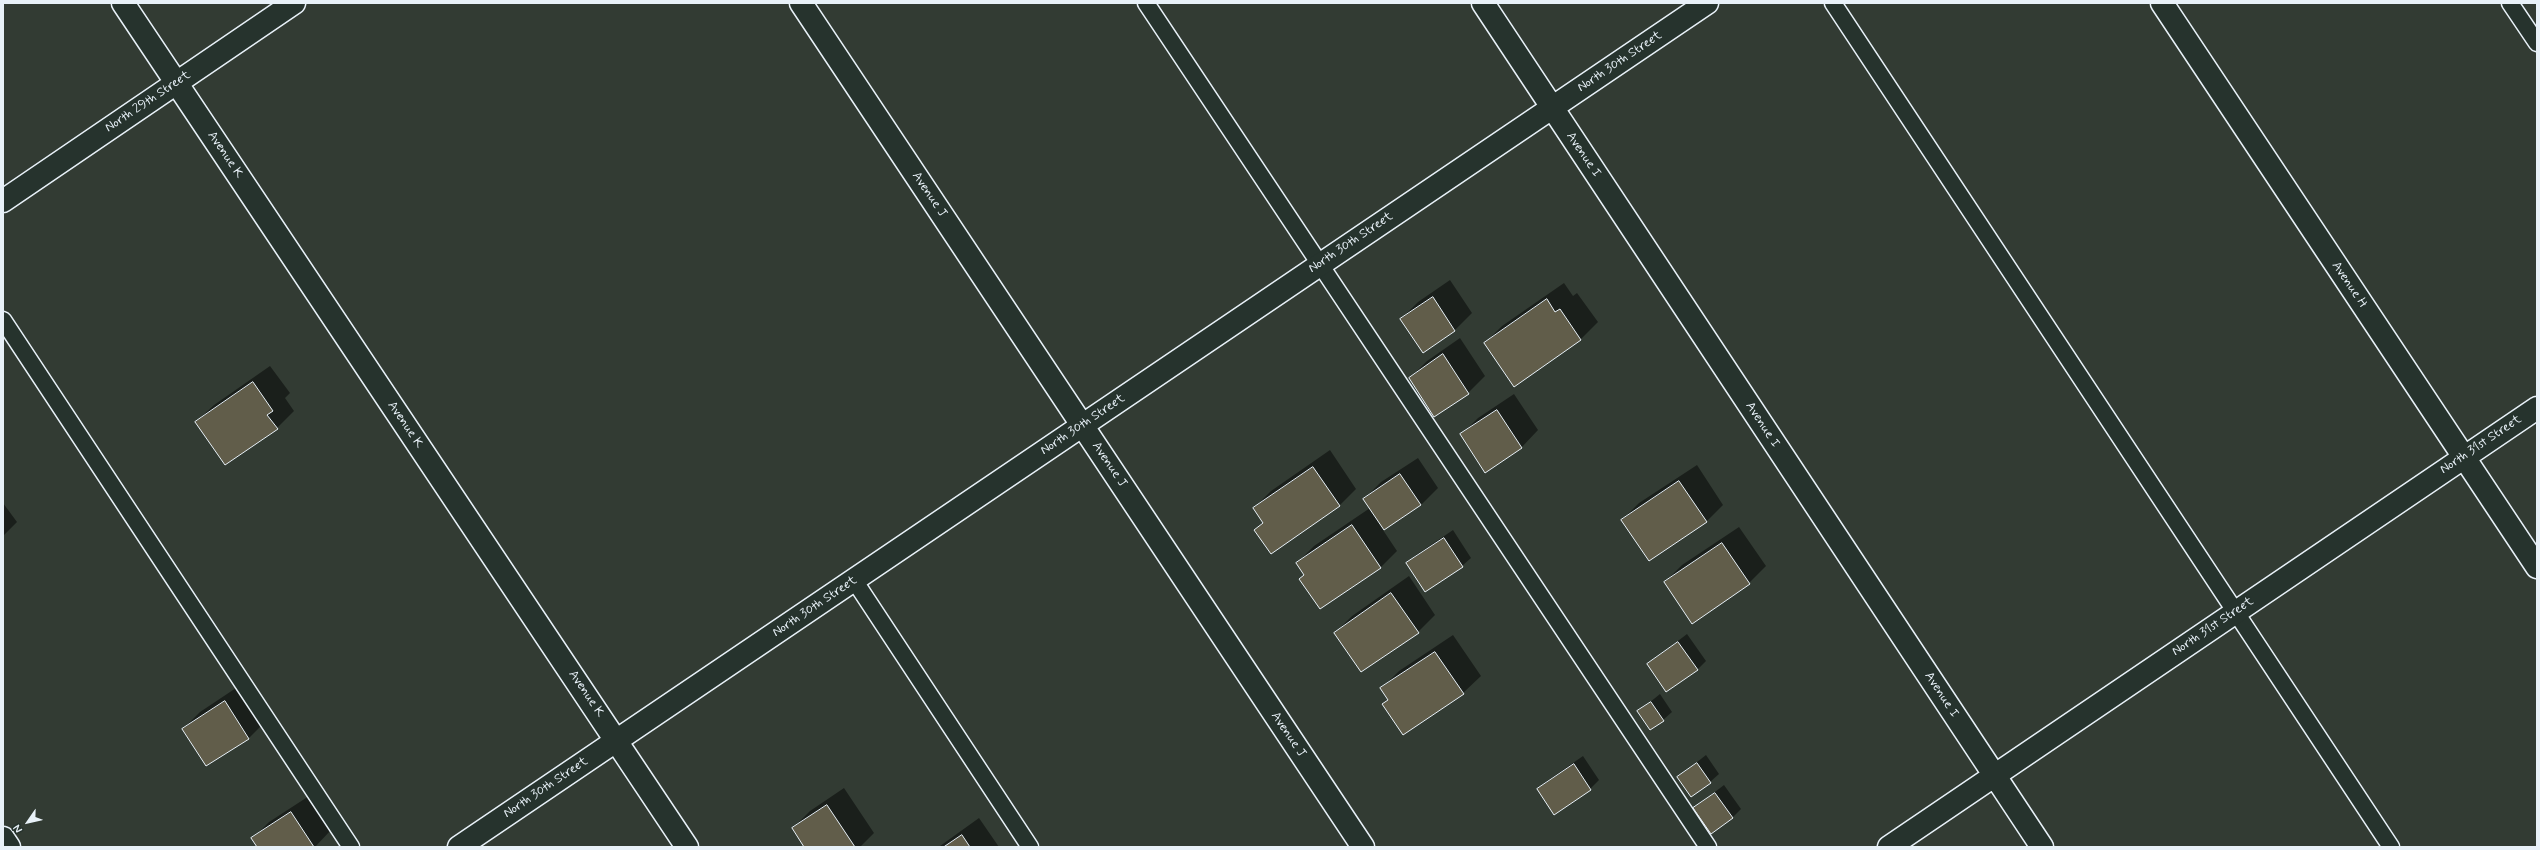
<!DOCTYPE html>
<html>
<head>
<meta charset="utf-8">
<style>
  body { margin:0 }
  #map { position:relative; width:2540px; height:850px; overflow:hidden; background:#323b33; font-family:Mynerve,sans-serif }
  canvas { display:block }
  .frame { position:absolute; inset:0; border:4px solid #e8f1f8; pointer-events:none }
  .north { position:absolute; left:8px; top:802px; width:40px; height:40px; -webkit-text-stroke:3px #26332d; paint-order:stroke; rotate:236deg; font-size:11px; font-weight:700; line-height:16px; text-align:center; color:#e8f1f8 }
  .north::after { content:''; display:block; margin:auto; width:14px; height:18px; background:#e8f1f8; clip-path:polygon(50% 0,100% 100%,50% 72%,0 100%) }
</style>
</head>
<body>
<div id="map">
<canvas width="2540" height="850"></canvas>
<div class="frame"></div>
<div class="north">N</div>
</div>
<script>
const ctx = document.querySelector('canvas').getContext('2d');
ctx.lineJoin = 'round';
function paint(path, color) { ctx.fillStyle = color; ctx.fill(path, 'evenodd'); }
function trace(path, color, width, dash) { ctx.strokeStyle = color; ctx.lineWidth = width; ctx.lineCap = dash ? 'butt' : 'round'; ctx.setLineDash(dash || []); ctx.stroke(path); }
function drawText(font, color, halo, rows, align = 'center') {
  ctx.font = font + ' Mynerve,sans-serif'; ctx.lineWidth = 3; ctx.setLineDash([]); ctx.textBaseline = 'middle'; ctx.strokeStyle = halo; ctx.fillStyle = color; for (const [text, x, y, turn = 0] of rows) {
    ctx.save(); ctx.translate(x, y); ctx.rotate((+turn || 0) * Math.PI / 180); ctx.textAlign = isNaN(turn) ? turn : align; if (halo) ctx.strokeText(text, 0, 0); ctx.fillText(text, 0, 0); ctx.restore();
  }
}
paint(new Path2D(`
  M1450 280 1472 313 1455 330 1423 351 1401 319 1418 302Z
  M1564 283 1573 296 1577 293 1598 322 1581 339 1514 385 1485 343 1502 326Z
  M1460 338 1485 376 1468 393 1410 378 1427 361Z
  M270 366 290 393 285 398 294 411 277 428 196 422 214 405Z
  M1514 394 1538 430 1521 448 1461 435 1478 418Z
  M1330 450 1356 489 1339 506 1255 530 1263 522 1254 508 1271 491Z
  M1418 458 1438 488 1421 505 1383 530 1397 551 1380 568 1305 574 1297 563 1314 546 1370 508 1364 499 1381 482Z
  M1697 465 1723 505 1706 522 1622 520 1639 503Z
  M3 503 17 522 3 536Z
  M1739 527 1766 566 1749 583 1665 582 1682 565Z
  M1453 530 1471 558 1462 566 1407 564 1416 555Z
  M1409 576 1435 615 1418 632 1362 671 1335 633 1352 616Z
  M1687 634 1706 661 1697 670 1648 664Z
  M1453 635 1481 676 1463 693 1384 704 1389 699 1382 688 1399 671Z
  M242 684 266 721 249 738 207 765 183 729 200 712Z
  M1660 694 1672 712 1663 720 1639 711Z
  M1706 755 1719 774 1710 782 1678 777Z
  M1583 756 1599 780 1590 789 1554 813 1538 790 1547 781Z
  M1724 785 1741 809 1732 818 1694 808Z
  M844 788 874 833 860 847H805L793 828 810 811Z
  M309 796 331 830 315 847H258L252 839 269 822Z
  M979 818 999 847H939L940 846Z`), '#0007');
const building = new Path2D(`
  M1433 297 1455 331 1423 353 1400 319Z
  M1547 299 1555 312 1560 309 1581 340 1514 387 1484 343Z
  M1443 354 1469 394 1434 417 1409 378Z
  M253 382 273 411 267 415 278 429 225 465 195 422Z
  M1497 410 1522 448 1485 473 1460 434Z
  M1313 467 1340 506 1271 554 1254 530 1263 523 1253 508Z
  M1400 474 1421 505 1384 530 1363 499Z
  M1679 481 1707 522 1649 561 1621 520Z
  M1352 525 1381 568 1320 609 1299 579 1304 575 1296 563Z
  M1444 538 1463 567 1425 592 1406 563Z
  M1722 543 1750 584 1692 624 1664 582Z
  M1391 593 1419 633 1361 672 1334 633Z
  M1678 642 1698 670 1666 692 1647 664Z
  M1435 652 1464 694 1403 735 1382 704 1388 700 1380 688Z
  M225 701 249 739 206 766 182 729Z
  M1651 702 1664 721 1650 730 1637 711Z
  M1697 763 1711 783 1691 797 1677 777Z
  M1574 764 1591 790 1554 815 1537 789Z
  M1715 793 1733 818 1711 834 1693 808Z
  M827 805 855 847H804L792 828Z
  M291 812 314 847H257L251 838Z
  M962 835 970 847H944Z`);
paint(building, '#615d4a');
trace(building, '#e8f1f8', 1);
const service = new Path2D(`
  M1146 3 1708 847
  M1833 3 2391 847
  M2510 3 2537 43
  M3 320 351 847
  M854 580 1030 847`);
const minor = new Path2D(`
  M123 3 687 847
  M801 3 1363 847
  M1483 3 2042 847
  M2162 3 2537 567
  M3 201 294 3
  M3 838 9 847
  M459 847 1707 3
  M1889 847 2537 408`);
trace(service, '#e8f1f8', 19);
trace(minor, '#e8f1f8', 25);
trace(service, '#26332d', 16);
trace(minor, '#26332d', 22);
drawText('13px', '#e8f1f8', '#26332d', [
  ["North 30th Street",1620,62,-34],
  ["North 29th Street",148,102,-34],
  ["Avenue K",225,155,56],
  ["Avenue I",1583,155,56],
  ["Avenue J",929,195,56],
  ["North 30th Street",1351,243,-34],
  ["Avenue H",2349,285,56],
  ["Avenue K",405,425,56],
  ["North 30th Street",1083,425,-34],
  ["Avenue I",1762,425,57],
  ["North 31st Street",2481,445,-34],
  ["Avenue J",1109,465,56],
  ["North 30th Street",815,607,-34],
  ["North 31st Street",2213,627,-34],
  ["Avenue K",586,694,56],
  ["Avenue I",1941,695,57],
  ["Avenue J",1288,735,56],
  ["North 30th Street",546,788,-34]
]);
</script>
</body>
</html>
